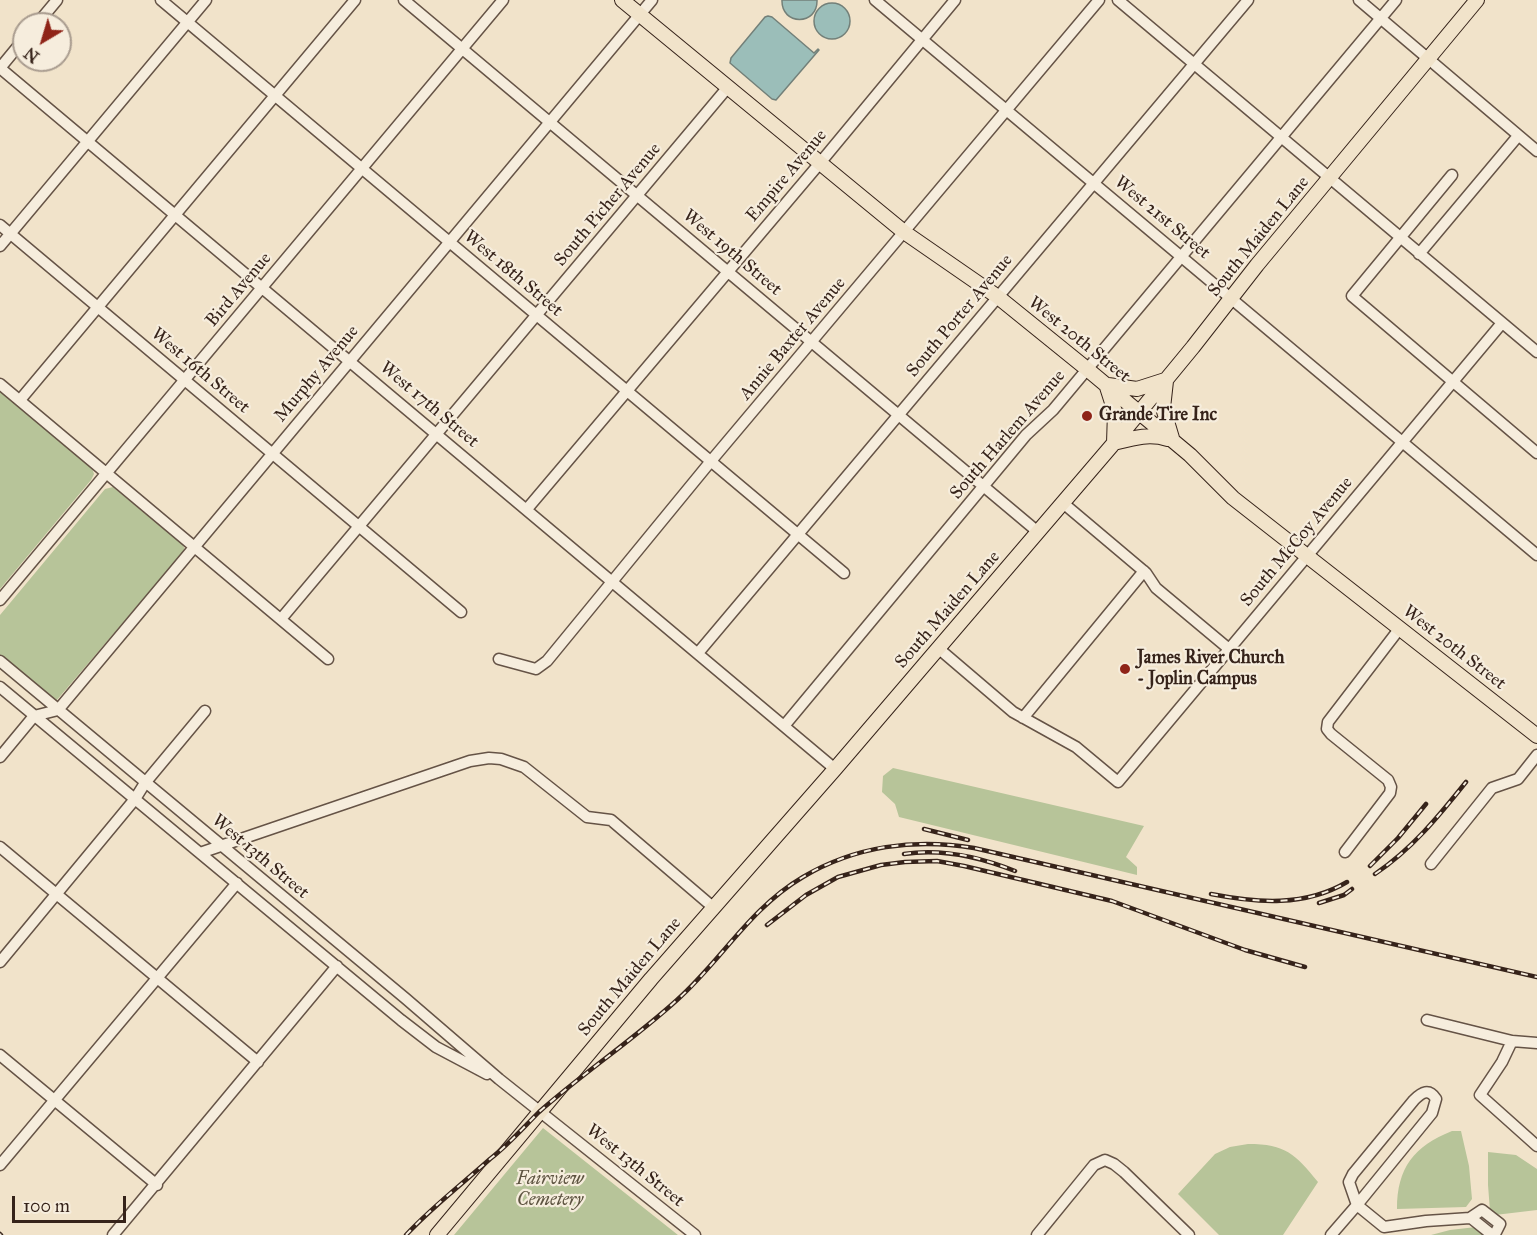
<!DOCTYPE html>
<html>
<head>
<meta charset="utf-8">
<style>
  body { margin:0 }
  #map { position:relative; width:1537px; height:1235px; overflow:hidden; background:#f1e3ca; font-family:"IM FELL Great Primer",serif }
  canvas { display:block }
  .north { position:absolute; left:12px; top:12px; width:60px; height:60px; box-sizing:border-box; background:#f6eddd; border:2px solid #a99c8f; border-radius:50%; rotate:218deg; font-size:16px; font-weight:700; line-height:24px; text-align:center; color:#36231a }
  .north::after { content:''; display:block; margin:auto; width:21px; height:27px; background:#8f2418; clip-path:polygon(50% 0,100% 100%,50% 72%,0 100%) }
  .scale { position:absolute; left:12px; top:1196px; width:114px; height:27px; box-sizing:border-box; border:3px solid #36231a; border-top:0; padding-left:8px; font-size:18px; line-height:21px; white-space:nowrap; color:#36231a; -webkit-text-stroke:4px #f6eddd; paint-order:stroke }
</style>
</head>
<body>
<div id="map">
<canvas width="1537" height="1235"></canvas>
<div class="north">N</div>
<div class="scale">100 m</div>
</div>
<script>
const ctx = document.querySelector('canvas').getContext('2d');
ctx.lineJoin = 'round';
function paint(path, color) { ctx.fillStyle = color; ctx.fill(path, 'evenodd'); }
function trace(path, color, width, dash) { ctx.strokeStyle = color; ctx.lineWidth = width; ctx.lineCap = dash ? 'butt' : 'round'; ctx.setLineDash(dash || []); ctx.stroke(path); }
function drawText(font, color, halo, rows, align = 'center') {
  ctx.font = font + ' "IM FELL Great Primer",serif'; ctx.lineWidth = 4.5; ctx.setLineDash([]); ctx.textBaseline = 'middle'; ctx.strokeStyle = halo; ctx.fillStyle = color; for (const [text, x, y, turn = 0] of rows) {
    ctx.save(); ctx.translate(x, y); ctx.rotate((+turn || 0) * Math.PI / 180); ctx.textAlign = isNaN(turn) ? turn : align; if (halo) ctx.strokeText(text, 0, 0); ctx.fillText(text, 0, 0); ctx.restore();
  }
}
paint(new Path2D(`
  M0 391 92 468 94 474 91 480 0 589Z
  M113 487 183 545 185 550 56 701 0 657V615L105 489Z
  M893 768 1144 826 1126 857 1137 867V875L899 817 895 804 882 792 883 776Z
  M543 1128 678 1235H454Z
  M1452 1131H1461L1469 1166 1472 1199 1466 1207 1397 1209C1397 1168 1414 1146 1452 1131Z
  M1248 1144C1286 1144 1295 1154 1318 1182L1283 1235H1219L1178 1194 1215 1154 1230 1147Z
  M1488 1152 1516 1155 1537 1169V1210L1495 1215 1490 1211 1488 1185Z
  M1476 1227 1483 1232V1235H1431L1450 1230Z`), '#b7c499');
const water = new Path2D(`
  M782 0H817C818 26 781 26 782 0Z
  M814 21a18 18 0 1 1 36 0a18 18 0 1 1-36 0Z
  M768 16 772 17 814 53 818 49 819 50 776 100 772 99 730 63 731 58 765 17Z`);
paint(water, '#9bbeb9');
trace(water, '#738079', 1.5);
const minor = new Path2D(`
  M161 0 844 573
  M404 0 1038 532
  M875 0 1537 555
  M1118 0 1537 352
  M1359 0 1537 151
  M37 24 57 0
  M24 39 0 68 835 769
  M1452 175 1352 296 1537 453
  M0 225 461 612
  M0 246 206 0
  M1419 254 1518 136
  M0 384 328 659
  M20 400 355 0
  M1063 503 1146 573 1156 588 1229 649
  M527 509 820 163 955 0
  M0 600 503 0
  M281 619 728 87
  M938 648 1013 712 1076 747 1118 782 1502 323
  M698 653 1248 0
  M499 659 536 669 547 661 711 461 1099 0
  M0 661 405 998 499 1079 695 1235
  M0 687 401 1020 436 1047 487 1074
  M1023 718 1144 571
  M784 726 1026 435 1053 410 1396 0
  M0 757 34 716 58 710 652 0
  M0 847 258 1062
  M1345 852 1390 793 1391 787 1388 780 1331 734 1327 729 1328 722 1400 628
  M200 853 470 761 489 758 501 759 524 767 587 817 611 820 714 908
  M1431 864 1492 788 1518 779 1537 755
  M0 962 135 799 145 783 205 711
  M1427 1020 1512 1041 1537 1043
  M1512 1041 1502 1062 1480 1095 1537 1146
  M0 1055 157 1185
  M0 1165 237 883
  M113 1235 337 966
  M1037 1235 1094 1165 1105 1160 1114 1164 1124 1172 1189 1235
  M1331 1235 1357 1205 1349 1182 1353 1174 1414 1100C1422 1092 1429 1088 1436 1099L1432 1113 1357 1205 1384 1227 1426 1221 1470 1218 1482 1210 1500 1224 1495 1234H1491L1471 1218`);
const major = new Path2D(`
  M622 0 904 232 998 297 1087 369 1190 455 1233 498 1537 736
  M1166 381 1163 408 1172 438
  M1108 385 1137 389 1165 380
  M1107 387 1115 412 1114 443C1133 438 1149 433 1168 439
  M437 1235 651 979 835 769 1114 443 1193 347 1257 265 1477 0`);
trace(minor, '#655346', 13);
trace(major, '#36231a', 16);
trace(minor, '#f6eddd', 10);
trace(major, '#f1e3ca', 14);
const rail = new Path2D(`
  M924 829 968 840
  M904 854C943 848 980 857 1015 871
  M1370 866 1398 838 1426 804
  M1375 874C1412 849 1438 817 1466 782
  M1211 894C1257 903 1305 907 1347 882
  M1319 903 1344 895 1352 889
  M767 925 806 895 838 877 881 865 905 862 937 861 964 866 1112 901 1245 950 1305 967
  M0 1234 1 1235
  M406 1235C431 1208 462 1184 490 1159 508 1145 523 1128 539 1112 583 1073 633 1040 677 1000 721 961 750 908 803 877 855 846 915 838 974 848L1537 977`);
trace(rail, '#36231a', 4.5);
trace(rail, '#f6eddd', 2, [7]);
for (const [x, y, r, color] of [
  [1087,416,6,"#8f2418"],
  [1125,669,6,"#8f2418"]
]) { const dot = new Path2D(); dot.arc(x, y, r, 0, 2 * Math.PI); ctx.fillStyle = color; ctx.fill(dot); trace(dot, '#f6eddd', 2); }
drawText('18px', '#36231a', '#f6eddd', [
  ["Empire Avenue",787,176,-50],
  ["South Picher Avenue",608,205,-50],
  ["West 21st Street",1162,218,40],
  ["South Maiden Lane",1259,237,-51],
  ["West 19th Street",732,253,40],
  ["West 18th Street",513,274,40],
  ["Bird Avenue",239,290,-50],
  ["South Porter Avenue",960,316,-50],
  ["Annie Baxter Avenue",793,339,-50],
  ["West 20th Street",1079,340,39],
  ["West 16th Street",200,371,40],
  ["Murphy Avenue",317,374,-50],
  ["West 17th Street",429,405,40],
  ["South Harlem Avenue",1008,435,-49],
  ["South McCoy Avenue",1297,542,-50],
  ["South Maiden Lane",948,610,-49],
  ["West 20th Street",1454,648,38],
  ["West 13th Street",260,857,40],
  ["South Maiden Lane",630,977,-50],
  ["West 13th Street",635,1166,39]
]);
drawText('bold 18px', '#36231a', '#f6eddd', [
  ["Grande Tire Inc",1099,416],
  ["James River Church",1137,659],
  ["- Joplin Campus",1137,680]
], 'left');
drawText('italic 18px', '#5d5340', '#f6eddd', [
  ["Fairview",550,1180],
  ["Cemetery",550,1201]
]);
</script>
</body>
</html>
